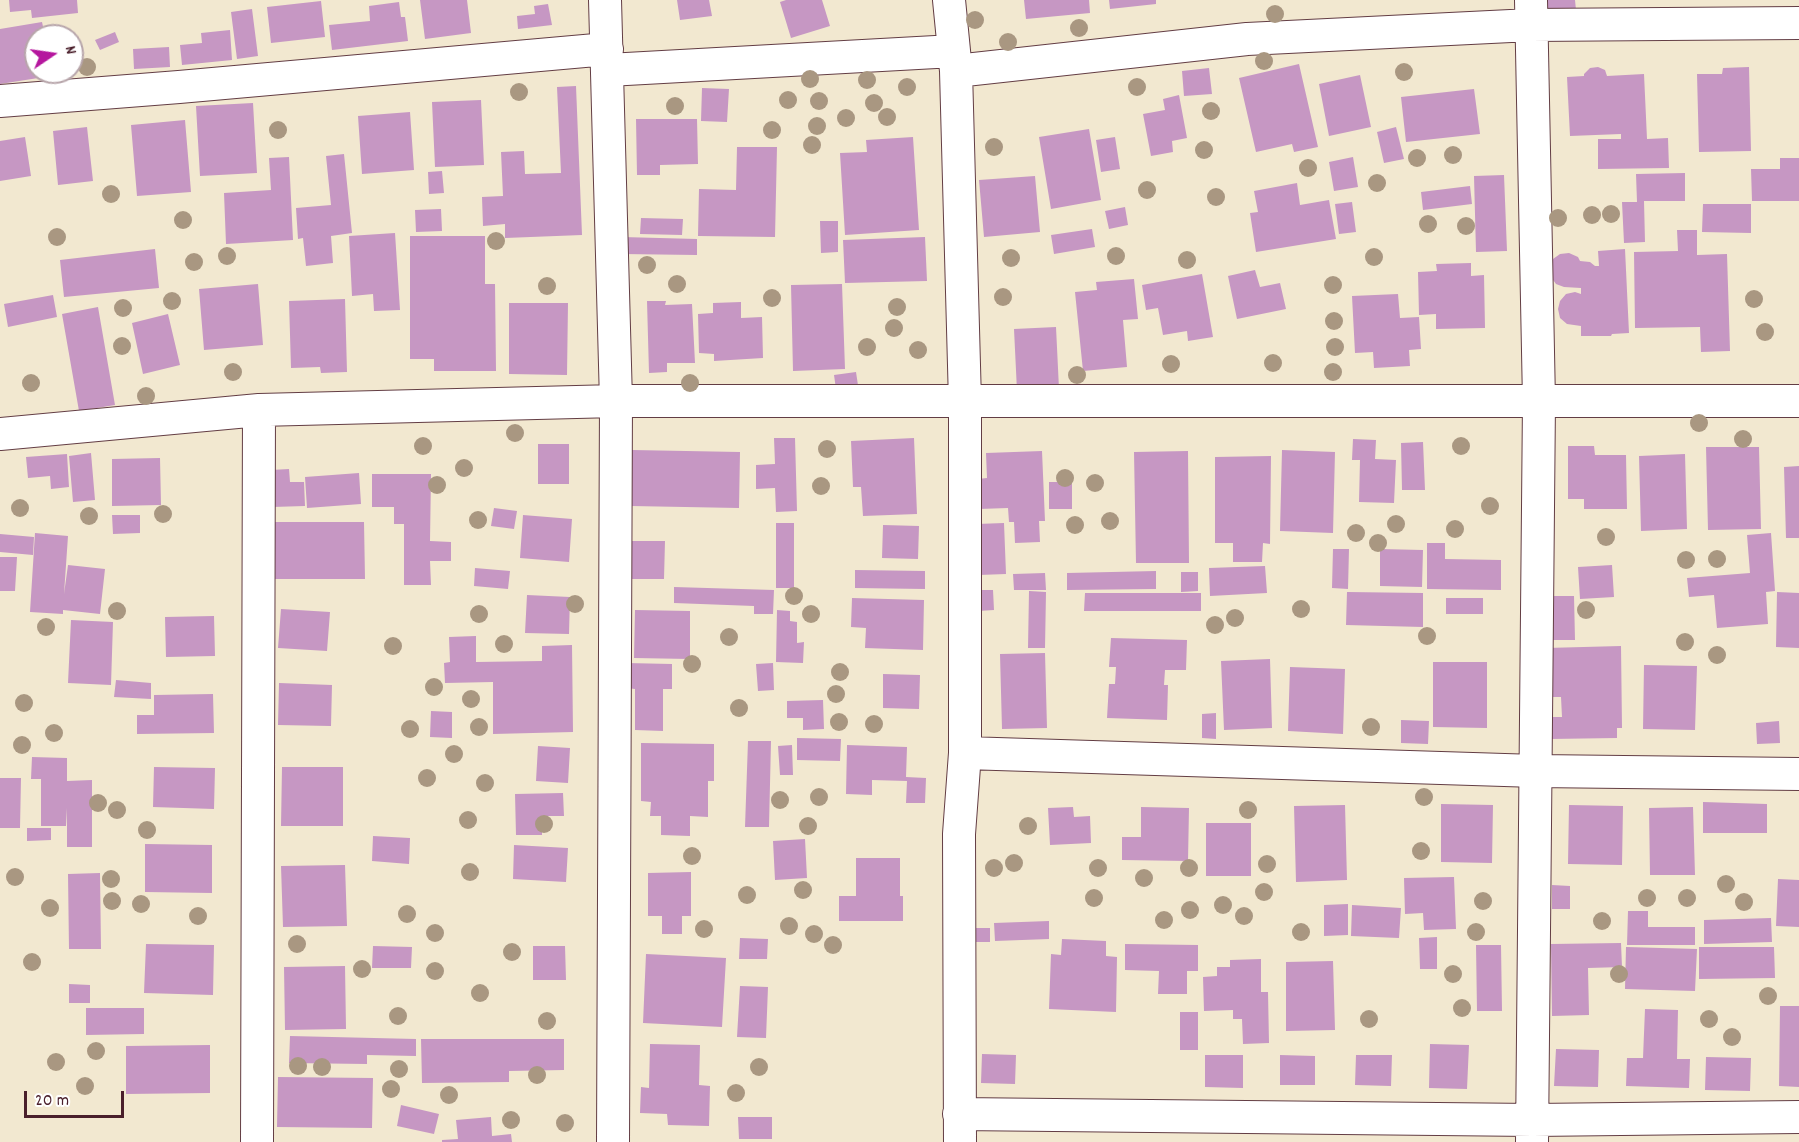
<!DOCTYPE html>
<html>
<head>
<meta charset="utf-8">
<style>
  body { margin:0 }
  #map { position:relative; width:1799px; height:1142px; overflow:hidden; background:#f2e8d0; font-family:Dekko,sans-serif }
  canvas { display:block }
  .north { position:absolute; left:24px; top:24px; width:60px; height:60px; box-sizing:border-box; background:#fff; border:2px solid #b7a5aa; border-radius:50%; rotate:77deg; font-size:16px; font-weight:700; line-height:24px; text-align:center; color:#4a1f2b }
  .north::after { content:''; display:block; margin:auto; width:21px; height:27px; background:#b5179e; clip-path:polygon(50% 0,100% 100%,50% 72%,0 100%) }
  .scale { position:absolute; left:24px; top:1091px; width:100px; height:27px; box-sizing:border-box; border:3px solid #4a1f2b; border-top:0; padding-left:8px; font-size:18px; line-height:21px; white-space:nowrap; color:#4a1f2b; -webkit-text-stroke:4px #fff; paint-order:stroke }
</style>
</head>
<body>
<div id="map">
<canvas width="1799" height="1142"></canvas>
<div class="north">N</div>
<div class="scale">20 m</div>
</div>
<script>
const ctx = document.querySelector('canvas').getContext('2d');
ctx.lineJoin = 'round';
function paint(path, color) { ctx.fillStyle = color; ctx.fill(path, 'evenodd'); }
function trace(path, color, width, dash) { ctx.strokeStyle = color; ctx.lineWidth = width; ctx.lineCap = dash ? 'butt' : 'round'; ctx.setLineDash(dash || []); ctx.stroke(path); }
paint(new Path2D(`
  M9 0H77L78 13 32 18 31 10 10 12Z
  M420 0H467L471 33 425 39Z
  M677 0H709L712 16 680 20Z
  M786 0H822L830 26 791 38 780 2Z
  M1024 0H1089L1090 13 1026 19Z
  M1109 0H1156V4L1110 9Z
  M1546 0H1575L1576 10 1548 14Z
  M321 1 325 37 271 43 267 7Z
  M399 2 401 17H405L408 41 332 50 329 25 370 21 369 6Z
  M548 4 552 25 518 29 517 16 535 14 534 6Z
  M252 9 258 56 237 59 231 12Z
  M42 22 45 36H36V72H51V76L0 84V29Z
  M230 30 232 60 182 65 180 45 202 43 201 33Z
  M115 32 119 42 100 50 95 40Z
  M169 47 170 67 134 69 133 49Z
  M1299 64 1318 147 1294 152 1292 144 1256 152 1239 78Z
  M1598 67 1605 70 1607 76 1644 74 1647 139 1668 138 1669 168 1598 169V139H1621V134L1570 136 1567 77 1584 76V74L1590 68Z
  M1749 67 1751 151 1699 152 1697 74H1722L1723 68Z
  M1209 68 1212 94 1184 96 1182 71Z
  M1360 75 1371 127 1329 136 1319 84Z
  M576 86 582 235 505 238V224L483 226 482 197 503 196 501 152 524 151 525 174 561 173 557 87Z
  M702 88 729 89 727 122 701 121Z
  M1474 89 1480 134 1406 142 1401 97Z
  M1179 95 1187 138 1172 141 1173 152 1151 156 1143 114 1165 110 1163 99Z
  M481 100 484 165 435 167 432 102Z
  M253 103 257 173 200 176 196 106Z
  M410 112 414 170 362 174 358 116Z
  M636 119H697L698 164 660 165V175H637Z
  M185 120 191 192 137 196 131 125Z
  M87 127 93 181 58 185 53 131Z
  M1396 127 1404 159 1384 163 1377 132Z
  M1089 129 1101 200 1051 209 1039 137Z
  M25 137 31 176 0 181V141Z
  M913 137 919 230 845 235 840 153 867 152 866 140Z
  M1115 137 1120 169 1101 172 1096 140Z
  M737 147H777L775 237 698 236 699 189 736 190Z
  M344 154 352 233 331 236 333 263 306 266 303 238 298 239 296 208 331 205 326 156Z
  M289 157 293 240 226 244 224 193 271 190 269 158Z
  M1353 157 1358 187 1334 191 1329 162Z
  M1780 158H1799V201H1752L1751 169H1780Z
  M442 171 444 193 429 194 428 172Z
  M1685 173V201H1644L1645 242 1624 243 1622 202H1637L1636 174Z
  M1504 175 1507 251 1476 252 1474 176Z
  M1035 176 1040 232 984 237 979 180Z
  M1297 183 1300 205 1329 200 1336 239 1256 252 1250 213 1258 212 1254 191Z
  M1470 186 1472 204 1423 210 1421 192Z
  M1352 202 1356 232 1339 234 1335 204Z
  M1703 204H1751V233L1702 232Z
  M1125 207 1128 225 1109 229 1105 211Z
  M441 209 442 231 416 232 415 210Z
  M641 218 683 219 682 235 640 234Z
  M820 221H838V252L821 253Z
  M1092 229 1095 247 1054 254 1051 235Z
  M1677 230H1697V255L1727 254 1730 351 1701 352 1700 327 1635 328 1634 252 1678 251Z
  M395 233 400 310 374 311 373 294 352 296 349 236Z
  M410 236H485V284H495L496 371H434V359H410Z
  M622 237 697 239V255L622 254Z
  M925 237 927 281 845 283 843 240Z
  M155 249 159 288 64 297 60 260Z
  M1625 249 1629 333 1612 334 1611 336H1581V326L1567 324 1560 318 1558 309 1560 301 1566 294 1575 292 1581 294V288L1564 287 1556 284 1551 277 1550 268 1553 259 1560 254 1569 253 1578 257 1580 261 1590 262 1595 266H1599L1598 251Z
  M1471 263V276L1484 275 1485 328 1436 329V314L1419 315 1418 272 1437 271 1436 264Z
  M1255 270 1260 287 1280 283 1286 309 1237 319 1228 276Z
  M1202 274 1213 337 1188 341 1187 331 1163 335 1158 308 1146 310 1142 285Z
  M1134 279 1138 319 1123 320 1127 367 1083 371 1075 292 1097 290 1096 282Z
  M258 284 263 345 204 350 199 289Z
  M842 284 845 369 793 371 791 285Z
  M1398 294 1400 318 1419 317 1421 349 1409 350 1410 366 1374 368 1373 352 1355 353 1352 296Z
  M53 295 57 317 8 327 4 304Z
  M345 299 347 372 321 373 320 367 291 368 289 301Z
  M647 301H666L665 305 692 304 695 363H667V372L649 373Z
  M741 302V318L762 317 763 358 714 361V354L699 353 698 314 713 313V303Z
  M509 303H568L567 375 509 374Z
  M98 307 115 405 79 411 62 314Z
  M168 314 180 365 143 374 132 323Z
  M1056 327 1059 389 1017 391 1014 329Z
  M856 372 859 392 837 396 834 375Z
  M774 438H795L797 511 776 512 775 488 756 489V465L775 464Z
  M914 438 917 514 863 516 861 487H853L851 441Z
  M1353 439 1376 440 1375 459 1396 460 1394 503 1359 502 1360 460H1352Z
  M1423 442 1425 490H1402L1401 443Z
  M538 444H569V484H538Z
  M1568 446H1594L1595 455H1626L1627 509H1584V499H1568Z
  M1706 447H1759L1761 529 1708 530Z
  M632 450 740 452 739 508 631 506Z
  M1282 450 1335 452 1333 533 1280 531Z
  M1042 451 1045 521H1039L1040 542 1015 543 1014 522H1009L1008 508 979 509 978 479 987 478 986 453Z
  M1188 451 1189 563H1136L1134 452Z
  M91 453 95 500 73 502 69 456Z
  M67 454 69 487 51 489 50 476 28 478 26 457Z
  M1685 454 1687 529 1641 531 1639 456Z
  M1271 456 1270 544 1263 543 1262 562H1233V543H1215V457Z
  M160 458 161 505 112 506V459Z
  M1799 466V538H1786L1784 467Z
  M289 469 290 482H304L305 506 272 507 271 470Z
  M359 473 361 504 307 508 305 477Z
  M372 474H431L430 541 451 542V561H430L431 585H404V524H394V507H372Z
  M1049 482H1072V509H1049Z
  M494 508 517 511 514 529 491 526Z
  M112 515H140V533L113 534Z
  M523 515 572 519 569 562 520 558Z
  M270 522H364L365 579H270Z
  M776 523H794V588H776Z
  M1004 523 1006 574 979 575 977 524Z
  M883 525 919 526 918 559 882 558Z
  M35 533 68 536 64 594 68 565 105 569 100 614 63 610V614L30 612Z
  M1771 533 1775 591 1766 592 1768 624 1717 628 1714 595 1689 597 1687 578 1750 573 1747 535Z
  M0 534 34 537 33 555 0 552Z
  M632 541H665L664 579H632Z
  M1427 543H1445V559L1501 560V590L1427 589Z
  M1333 549H1349L1348 589 1332 588Z
  M1380 549 1423 550 1422 587 1380 586Z
  M0 557H17L15 591H0Z
  M1612 565 1614 597 1580 599 1578 567Z
  M1265 566 1267 593 1210 596 1209 568Z
  M475 568 510 571 508 589 474 586Z
  M855 570 925 571V589L855 588Z
  M1156 571V589L1067 590V573Z
  M1181 572H1198V591L1181 592Z
  M1045 573 1046 590H1014L1013 574Z
  M674 587 774 590 773 614H754V606L674 603Z
  M978 590H993L994 610 978 611Z
  M1029 591 1046 592 1045 648H1028Z
  M1347 592 1423 593V627L1346 625Z
  M1777 592 1799 593V648L1776 647Z
  M1085 593H1201V611H1084Z
  M527 595 570 597 569 634 525 633Z
  M1547 596H1574L1575 640H1548Z
  M852 598 924 600 923 650 865 648 866 628 851 627Z
  M1446 598H1483V614H1446Z
  M281 609 330 612 327 651 278 648Z
  M635 610 690 611V659L634 658Z
  M777 610 790 611V621L797 622V643L804 642 803 663 776 662Z
  M214 616 215 656 166 657 165 617Z
  M71 620 113 622 111 685 68 683Z
  M476 636V662L542 661V646L572 645 573 732 493 734V682L445 683 444 663 450 662 449 637Z
  M1111 638 1187 640 1186 670H1165L1164 685H1168L1167 720 1107 718 1109 684H1115L1116 667H1109Z
  M1621 646 1622 728H1617V738L1550 739V717H1562L1561 697H1547L1546 648Z
  M1045 653 1047 728 1002 729 1000 654Z
  M1270 659 1272 728 1224 730 1221 661Z
  M1433 662H1487V728L1433 727Z
  M626 663 672 664V689H663V731L635 730V689L626 688Z
  M773 663 774 690 758 691 756 664Z
  M1644 665 1697 666 1695 730 1643 729Z
  M1290 667 1345 669 1343 734 1288 731Z
  M883 674 920 675 919 709 883 708Z
  M116 680 151 683V699L114 697Z
  M279 683 332 685 331 726 278 725Z
  M213 694 214 733 137 734V715H154V695Z
  M823 700 824 729 803 730V718H787V701Z
  M431 711 452 712V738L430 737Z
  M1216 713V739L1202 738V714Z
  M1401 720 1429 721 1428 744 1401 743Z
  M1779 721 1780 743 1757 744 1756 723Z
  M797 738 841 739 840 761 797 760Z
  M748 741H771L769 827H745Z
  M641 743 714 744V781H708V817L690 816V836L661 835V816H650L651 802 641 801Z
  M792 745 793 775H780L778 746Z
  M847 745 907 747 906 777 926 778 925 803H906L907 781 872 780V795L846 794Z
  M538 746 570 748 568 783 536 781Z
  M32 757 67 758V781L92 780V847H67V808L66 826H41V779H31Z
  M154 767 215 768 214 809 153 807Z
  M282 767H343V826H281Z
  M0 778H21L20 828H0Z
  M563 793 564 816H542V835H516L515 794Z
  M1703 802 1767 804V833H1703Z
  M1441 804 1493 805 1492 863 1441 862Z
  M1345 805 1347 880 1296 882 1294 806Z
  M1569 805 1623 806 1622 865 1568 864Z
  M1073 807 1074 817 1090 816 1091 843 1050 845 1048 808Z
  M1141 807 1189 808 1188 861 1122 860V837H1141Z
  M1693 807 1695 875H1650L1649 808Z
  M1206 823H1251V876H1206Z
  M27 828H51V840L27 841Z
  M373 836 410 838 409 864 372 861Z
  M805 839 807 878 775 880 773 841Z
  M145 844 212 845V893L145 892Z
  M514 845 568 848 566 882 513 879Z
  M856 858H900V896H903V921H839V896H856Z
  M345 865 347 926 283 927 281 866Z
  M691 872V916H682V934H662V916H648V873Z
  M100 873 101 949H69L68 874Z
  M1454 877 1456 929 1424 930 1423 913 1405 914 1404 878Z
  M1778 879 1799 880V927L1776 926Z
  M1552 885 1570 886V909H1552Z
  M1348 904V935L1324 936V905Z
  M1352 905 1401 908 1399 938 1351 936Z
  M1628 911H1648V927H1695V945H1627Z
  M1771 918 1772 942 1704 944V920Z
  M1049 921V939L995 941 994 923Z
  M971 928H990V942H972Z
  M1437 937V969H1420L1419 938Z
  M740 938 768 939 767 959H739Z
  M1062 939 1106 941V956L1117 957 1116 1012 1049 1009 1051 954 1061 955Z
  M1621 943 1622 967 1588 968 1589 1015 1552 1016 1551 944Z
  M146 944 214 945 213 995 144 993Z
  M1125 944 1198 945V971H1187V994H1158L1159 971 1125 970Z
  M1476 945H1501L1502 1011H1477Z
  M373 946 412 947 411 968H372Z
  M533 946H565L566 980H533Z
  M1626 947 1697 949 1695 991 1625 989Z
  M1699 947H1774L1775 978 1699 979Z
  M646 954 726 958 722 1027 643 1023Z
  M1261 959V992H1268L1269 1043 1243 1044 1242 1019H1233V1010L1204 1011 1203 977 1217 976V967H1230V960Z
  M1333 961 1335 1030 1286 1031V962Z
  M345 966 346 1029 285 1030 284 967Z
  M69 984 90 985V1003H69Z
  M740 986 768 987 766 1038 737 1037Z
  M1780 1006H1799V1087L1779 1086Z
  M86 1008H144V1034L86 1035Z
  M1645 1009 1678 1010 1677 1059H1690L1689 1088 1626 1086 1627 1058H1643Z
  M1180 1012H1198V1050H1180Z
  M290 1036 416 1039V1056L367 1055V1064L289 1063Z
  M421 1039H564V1070L509 1071V1082L422 1083Z
  M650 1044 700 1045 699 1085 710 1086 709 1126 668 1125 667 1114 640 1113 641 1087 649 1088Z
  M1430 1044 1469 1045 1467 1089 1429 1088Z
  M210 1045V1093L126 1094V1046Z
  M1556 1049 1599 1050 1598 1087 1554 1086Z
  M982 1054 1016 1055 1015 1084 981 1083Z
  M1205 1055H1243V1088L1205 1087Z
  M1280 1055 1315 1056V1085H1280Z
  M1356 1055H1392L1391 1086 1355 1085Z
  M1706 1057 1751 1058 1750 1091 1705 1090Z
  M278 1077 373 1078 372 1128 277 1127Z
  M401 1105 439 1114 434 1134 397 1126Z
  M491 1117 492 1136 511 1134 512 1142H442V1140L458 1139 456 1120Z
  M738 1117H772V1139H739Z`), '#c697c3');
const minor = new Path2D(`
  M605 0 616 401 613 1142
  M949 0 956 71 965 402V753L959 834 960 1142
  M1531 0 1539 401 1532 1142
  M608 70 954 51
  M956 71 1247 39 1531 25 1799 23
  M0 101 179 87 607 49
  M0 434 259 410 616 401H1799
  M965 753 1536 771 1799 774
  M959 1114 1533 1120 1799 1117
  M257 1142 259 410`);
trace(minor, '#633d44', 34);
trace(minor, '#fff', 32);
ctx.fillStyle = '#a99781';
for (const [x, y] of [
  [1275,14],
  [975,20],
  [1079,28],
  [1008,42],
  [1264,61],
  [87,67],
  [1404,72],
  [810,79],
  [867,80],
  [907,87],
  [1137,87],
  [519,92],
  [788,100],
  [819,101],
  [874,103],
  [675,106],
  [1211,111],
  [887,117],
  [846,118],
  [817,126],
  [278,130],
  [772,130],
  [812,145],
  [994,147],
  [1204,150],
  [1453,155],
  [1417,158],
  [1308,168],
  [1377,183],
  [1147,190],
  [111,194],
  [1216,197],
  [1611,214],
  [1592,215],
  [1558,218],
  [183,220],
  [1428,224],
  [1466,226],
  [57,237],
  [496,241],
  [227,256],
  [1116,256],
  [1374,257],
  [1011,258],
  [1187,260],
  [194,262],
  [647,265],
  [677,284],
  [1333,285],
  [547,286],
  [1003,297],
  [772,298],
  [1754,299],
  [172,301],
  [897,307],
  [123,308],
  [1334,321],
  [894,328],
  [1765,332],
  [122,346],
  [867,347],
  [1335,347],
  [918,350],
  [1273,363],
  [1171,364],
  [233,372],
  [1333,372],
  [1077,375],
  [31,383],
  [690,383],
  [146,396],
  [1699,423],
  [515,433],
  [1743,439],
  [423,446],
  [1461,446],
  [827,449],
  [464,468],
  [1065,478],
  [1095,483],
  [437,485],
  [821,486],
  [1490,506],
  [20,508],
  [163,514],
  [89,516],
  [478,520],
  [1110,521],
  [1396,524],
  [1075,525],
  [1455,529],
  [1356,533],
  [1606,537],
  [1378,543],
  [1717,559],
  [1686,560],
  [794,596],
  [575,604],
  [1301,609],
  [1586,610],
  [117,611],
  [479,614],
  [811,614],
  [1235,618],
  [1215,625],
  [46,627],
  [1427,636],
  [729,637],
  [1685,642],
  [504,644],
  [393,646],
  [1717,655],
  [692,664],
  [840,672],
  [434,687],
  [836,694],
  [471,699],
  [24,703],
  [739,708],
  [839,722],
  [874,724],
  [479,727],
  [1371,727],
  [410,729],
  [54,733],
  [22,745],
  [454,754],
  [427,778],
  [485,783],
  [819,797],
  [1424,797],
  [780,800],
  [98,803],
  [117,810],
  [1248,810],
  [468,820],
  [544,824],
  [808,826],
  [1028,826],
  [147,830],
  [1421,851],
  [692,856],
  [1014,863],
  [1267,864],
  [994,868],
  [1098,868],
  [1189,868],
  [470,872],
  [15,877],
  [1144,878],
  [111,879],
  [1726,884],
  [803,890],
  [1264,892],
  [747,895],
  [1094,898],
  [1647,898],
  [1687,898],
  [112,901],
  [1483,901],
  [1744,902],
  [141,904],
  [1223,905],
  [50,908],
  [1190,910],
  [407,914],
  [198,916],
  [1244,916],
  [1164,920],
  [1602,921],
  [789,926],
  [704,929],
  [1301,932],
  [1476,932],
  [435,933],
  [814,934],
  [297,944],
  [833,945],
  [512,952],
  [32,962],
  [362,969],
  [435,971],
  [1453,974],
  [1619,974],
  [480,993],
  [1768,996],
  [1462,1008],
  [398,1016],
  [1369,1019],
  [1709,1019],
  [547,1021],
  [1732,1037],
  [96,1051],
  [56,1062],
  [298,1066],
  [322,1067],
  [759,1067],
  [399,1069],
  [537,1075],
  [85,1086],
  [391,1089],
  [736,1093],
  [449,1095],
  [511,1120],
  [565,1123]
]) { ctx.beginPath(); ctx.arc(x, y, 9, 0, 2 * Math.PI); ctx.fill(); }
</script>
</body>
</html>
